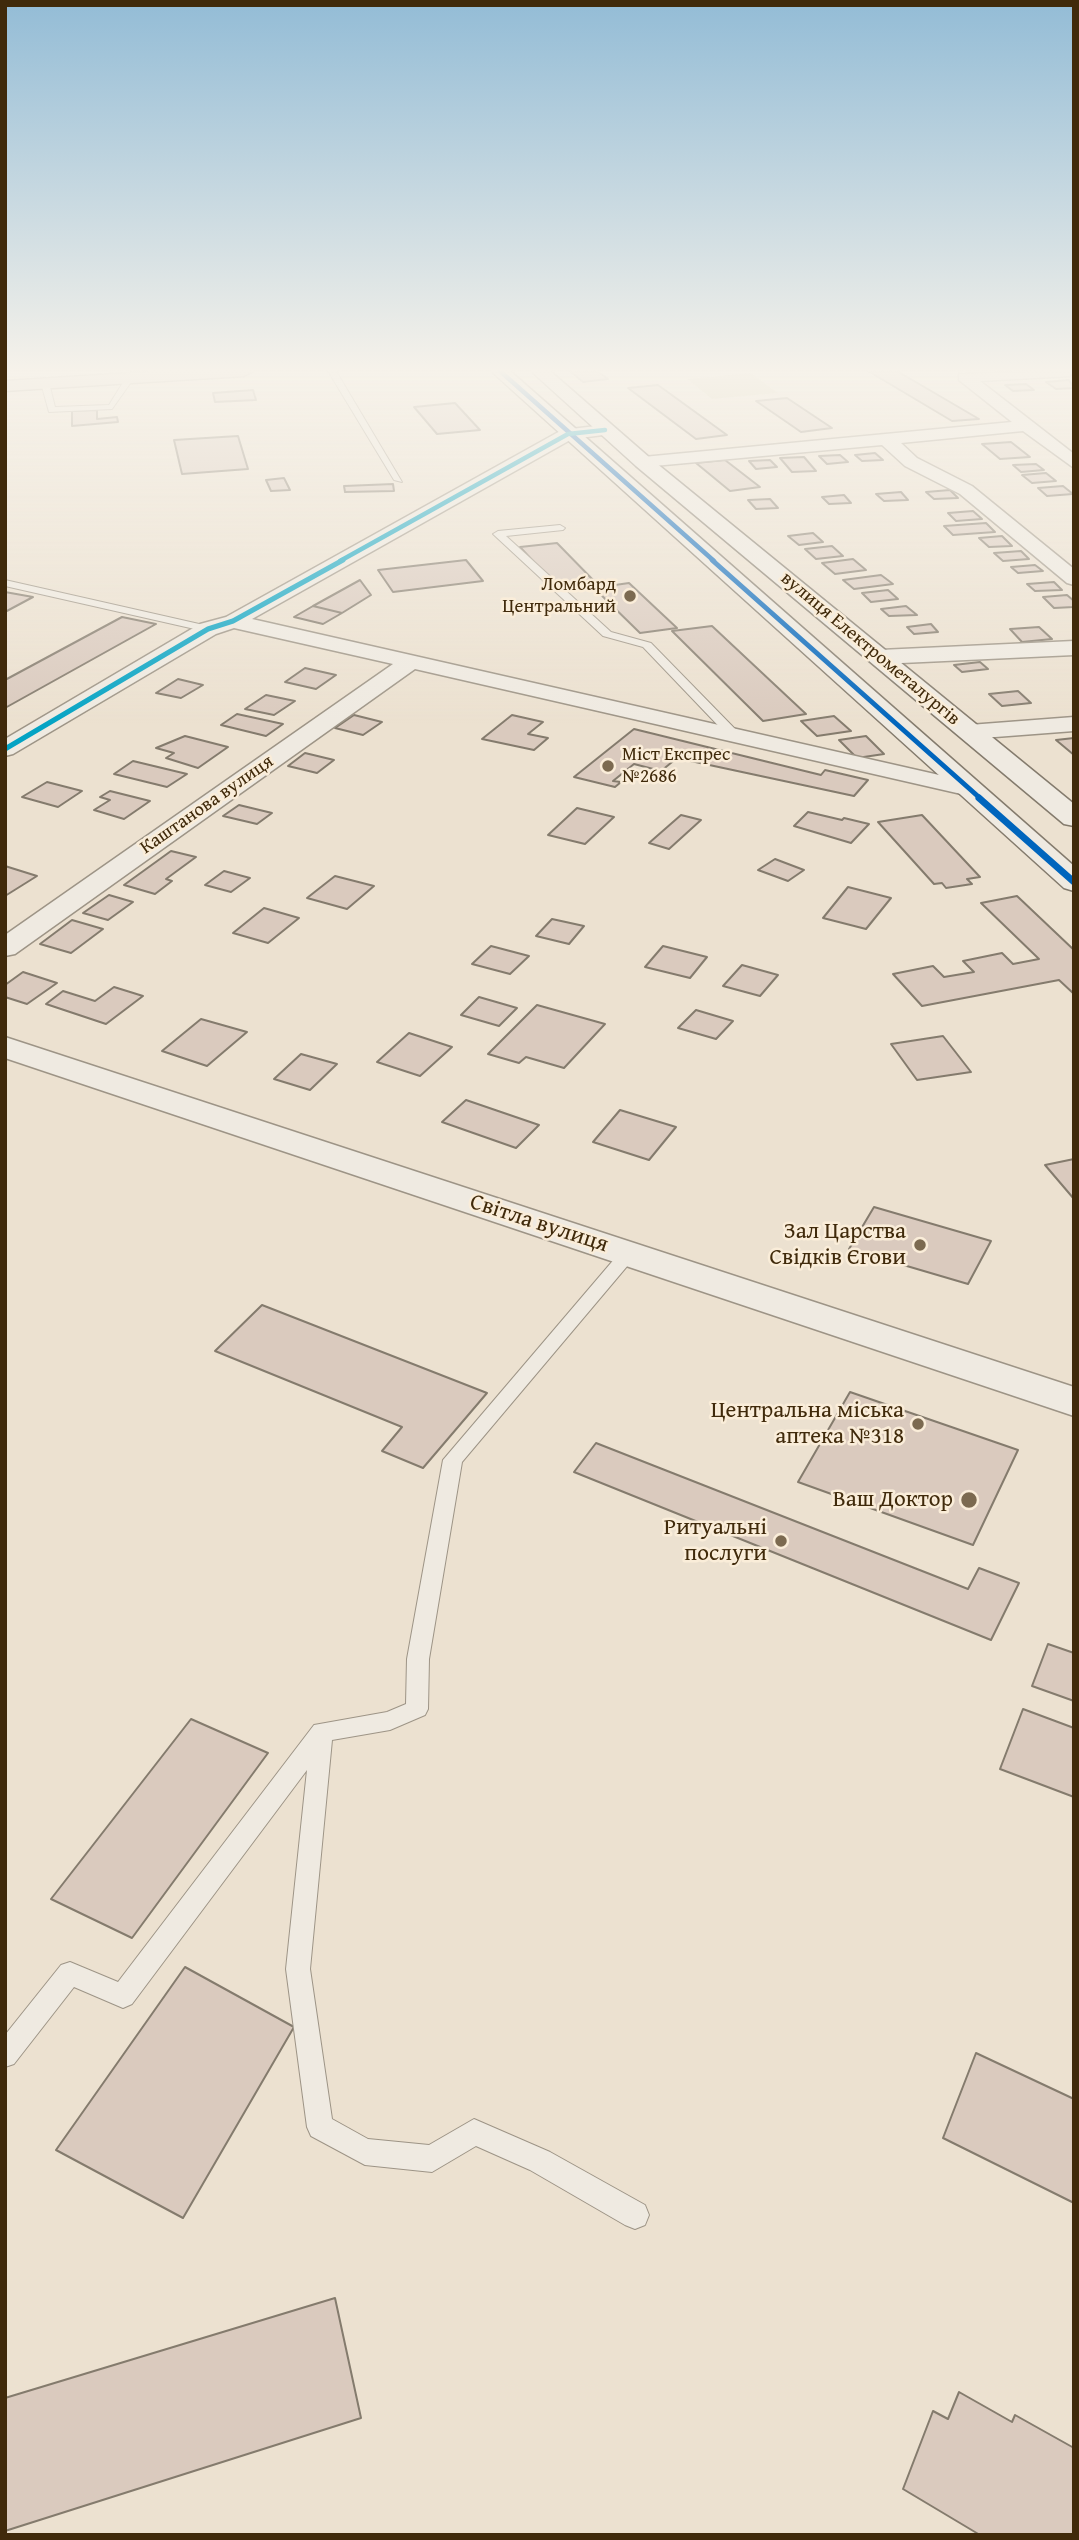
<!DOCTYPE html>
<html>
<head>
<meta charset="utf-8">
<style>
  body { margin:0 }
  #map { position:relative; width:1079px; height:2540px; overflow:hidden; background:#ece1d0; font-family:"Gentium Book Plus",serif }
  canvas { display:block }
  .frame { position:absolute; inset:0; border:7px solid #402a0b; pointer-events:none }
</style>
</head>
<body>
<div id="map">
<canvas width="1079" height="2540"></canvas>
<div class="frame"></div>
</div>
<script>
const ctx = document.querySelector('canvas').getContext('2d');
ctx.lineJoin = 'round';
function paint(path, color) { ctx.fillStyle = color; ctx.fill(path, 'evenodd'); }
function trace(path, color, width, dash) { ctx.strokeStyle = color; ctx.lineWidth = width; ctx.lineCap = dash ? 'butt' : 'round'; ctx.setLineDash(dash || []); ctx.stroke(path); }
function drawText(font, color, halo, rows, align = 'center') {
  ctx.font = font + ' "Gentium Book Plus",serif'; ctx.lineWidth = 5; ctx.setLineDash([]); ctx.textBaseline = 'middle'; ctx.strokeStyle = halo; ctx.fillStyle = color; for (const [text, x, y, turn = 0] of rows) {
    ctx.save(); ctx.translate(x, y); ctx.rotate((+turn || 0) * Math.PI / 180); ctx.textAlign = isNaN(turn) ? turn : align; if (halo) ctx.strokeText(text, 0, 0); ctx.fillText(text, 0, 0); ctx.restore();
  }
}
paint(new Path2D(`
  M751 373 778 393 712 399 687 379Z`), '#d7d0ac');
const building = new Path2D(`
  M570 371H597L608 379 583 382Z
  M868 371H897L979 419 952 421Z
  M1069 380 1074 388 1056 389 1046 382Z
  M1026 384 1034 390 1013 391 1005 385Z
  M658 385 727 435 696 439 628 388Z
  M253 390 256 400 215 402 213 393Z
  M787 398 832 428 801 432 756 401Z
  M455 403 480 430 437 434 414 407Z
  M97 410V419L117 417 118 422 72 426V411Z
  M238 436 248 469 182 474 174 440Z
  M1011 442 1030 457 1000 459 982 444Z
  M875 453 883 460 862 461 855 455Z
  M840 455 848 462 827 464 819 456Z
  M804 457 816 471 792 472 780 458Z
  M725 460 760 487 730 491 696 463Z
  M770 460 777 467 756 469 749 461Z
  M1036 464 1044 470 1021 472 1013 465Z
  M1046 473 1056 481 1032 483 1022 475Z
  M284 478 290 490 271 491 266 480Z
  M393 484 394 491 345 492 344 486Z
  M1063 486 1073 494 1047 496 1038 488Z
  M950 490 958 498 934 499 926 492Z
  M901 492 908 500 884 501 876 494Z
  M844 495 851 503 829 504 822 497Z
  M770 499 778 508 756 509 748 500Z
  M973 511 982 519 956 521 948 513Z
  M986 523 995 532 953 535 944 526Z
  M813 533 823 542 799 545 788 536Z
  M1002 536 1012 546 989 547 979 538Z
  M557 543 598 585 560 590 520 547Z
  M832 546 843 556 816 559 805 549Z
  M1021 551 1029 559 1003 561 994 553Z
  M853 559 866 570 835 574 822 563Z
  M466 560 483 581 393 592 378 570Z
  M1035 565 1043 571 1018 573 1011 567Z
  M881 575 893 584 854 589 843 580Z
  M360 580 371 595 342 613 313 606Z
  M1054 582 1062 590 1035 591 1027 584Z
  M629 583 677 628 640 633 594 588Z
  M888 590 898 599 871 602 862 593Z
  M5 592 33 597 5 612Z
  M1067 595 1074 601V607L1054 608 1043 597Z
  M313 606 342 613 323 624 294 617Z
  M906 606 917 615 889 616 881 609Z
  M122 617 156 624 5 708V680Z
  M931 624 938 632 914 634 907 627Z
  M712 626 806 714 763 721 672 631Z
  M1039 627 1052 639 1022 642 1010 629Z
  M980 662 988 669 962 672 954 665Z
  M305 668 336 675 316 689 285 682Z
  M178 679 203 685 181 698 156 693Z
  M1018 691 1031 703 1002 706 989 694Z
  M266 695 295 701 274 715 245 709Z
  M237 714 283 724 266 736 221 725Z
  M354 715 382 722 363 735 335 728Z
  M512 715 543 722 528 734 548 738 534 750 482 739Z
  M834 716 851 731 817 736 801 721Z
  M634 729 821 775 825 770 868 780 854 796 672 757 677 758 661 771 634 764 613 781 621 782 615 787 574 777Z
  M185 736 228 747 198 768 166 758 174 753 156 748Z
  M866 736 884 754 857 758 839 740Z
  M1074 738V755L1056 740Z
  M305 753 334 760 317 773 288 766Z
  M133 761 187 774 167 787 114 774Z
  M47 782 82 791 58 807 22 797Z
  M110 791 150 801 124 819 94 810 110 800 100 797Z
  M239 805 272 813 257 824 223 816Z
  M577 808 614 817 585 844 548 835Z
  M808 812 842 820 844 818 869 824 851 843 794 826Z
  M681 815 701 820 669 849 649 843Z
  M922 815 980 877 967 879 972 884 946 888 942 883 934 884 878 822Z
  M171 851 196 857 166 879 172 881 155 894 124 885Z
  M775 859 804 870 788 881 758 870Z
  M5 866 37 876 5 896Z
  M224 871 250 878 231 892 205 885Z
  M335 876 374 886 347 909 307 898Z
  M848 887 891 898 866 929 823 918Z
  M109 895 133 902 108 920 83 913Z
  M1017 896 1074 950V994L1059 980 922 1006 893 974 933 966 944 977 974 972 963 961 1002 953 1013 964 1039 959 981 903Z
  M264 908 299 918 268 943 233 933Z
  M552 919 584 926 569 944 536 936Z
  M72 920 103 929 71 953 40 944Z
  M491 946 529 956 510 974 472 964Z
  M663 946 707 957 690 978 645 967Z
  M742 965 778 975 760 996 723 986Z
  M23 972 57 983 27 1004 5 997V985Z
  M114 987 143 996 106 1024 46 1004 63 991 95 1001Z
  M479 997 517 1008 499 1026 461 1015Z
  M537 1005 605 1024 564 1068 526 1057 519 1063 488 1054Z
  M696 1010 733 1021 716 1039 678 1028Z
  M201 1019 247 1032 207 1066 162 1051Z
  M409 1033 452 1047 420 1076 377 1062Z
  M943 1036 971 1072 917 1080 891 1044Z
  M301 1054 337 1064 310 1090 274 1079Z
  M466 1100 539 1125 516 1148 442 1122Z
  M620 1110 676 1127 649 1160 593 1142Z
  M1074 1159V1199L1045 1165Z
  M874 1207 991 1241 968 1284 849 1249Z
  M262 1305 487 1393 423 1468 382 1451 402 1427 215 1351Z
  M850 1392 1018 1450 973 1545 798 1482Z
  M596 1443 968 1589 979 1568 1019 1583 991 1640 574 1472Z
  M1048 1644 1074 1653V1701L1032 1686Z
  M1023 1709 1074 1728V1797L1000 1769Z
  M191 1719 268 1753 132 1938 51 1899Z
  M185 1967 294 2027 183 2218 56 2150Z
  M976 2053 1074 2099V2203L943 2138Z
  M335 2298 361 2418 5 2531V2398Z
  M959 2392 1012 2422 1015 2415 1074 2448V2535H980L903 2489 933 2411 948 2419Z`);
paint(building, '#dacabe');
trace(building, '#847b6d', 2);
const service = new Path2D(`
  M328 371H336L402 482 394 480Z
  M127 376 134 378 112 409 49 412 41 383 45 381 49 383 55 407 109 405Z
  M560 525 565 528 563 530 506 536 611 632 651 643 738 732V738H730L643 647 603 636 493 534 498 531Z
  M5 580 208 626 213 629 208 632 5 586Z
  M628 1248 637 1254 634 1258 462 1462 429 1659 428 1709 425 1715 390 1730 332 1740 310 1969 332 2119 368 2139 429 2145 474 2119 550 2152 645 2205 649 2215 645 2225 635 2229 625 2225 530 2170 476 2146 432 2172 365 2165 311 2136 307 2127 286 1969 307 1770 132 2004 123 2008 74 1987 14 2064 5 2067V2035L61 1965 70 1962 118 1982 314 1725 387 1712 406 1704 407 1659 443 1460 622 1250Z`);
const minor = new Path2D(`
  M1074 371 1070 376 980 381 1074 454V468L1023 431 901 443 917 458 972 486 1074 569V585L1067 583 960 494 905 466 882 445 643 467 634 462 643 457 1012 422 959 380V374Z
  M605 425 611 426 614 430 611 434 572 439 252 619 970 782 979 784 982 789 979 794 970 796 415 669 15 954 5 956V935L393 664 234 628 216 634 13 754 5 756V739L200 624 226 617 562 430Z
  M1074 641V655L880 664 869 657 880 650Z
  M1074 717V731L969 739 961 737 957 732 961 727 969 725Z`);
const tertiary = new Path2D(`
  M5 1037 1074 1387V1416L5 1058Z`);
const secondary = new Path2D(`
  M491 371H510L1074 866V891L1064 888Z
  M531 371H550L650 458 1074 804V826L1064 824 636 466Z`);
const primary = new Path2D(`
  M163 371H253L244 376 5 391V381Z`);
trace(service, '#9d9486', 2);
trace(minor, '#9d9486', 3);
trace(tertiary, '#9d9486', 3);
trace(secondary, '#847b6d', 3);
trace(primary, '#847b6d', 3);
paint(service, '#efeae1');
paint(minor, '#efeae1');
paint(tertiary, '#efeae1');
paint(secondary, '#efeae1');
paint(primary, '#e2d8cb');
trace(new Path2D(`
  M500 371 714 561`), '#0065bd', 4.5);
trace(new Path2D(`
  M712 560 981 799`), '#0065bd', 5);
trace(new Path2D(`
  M979 798 1074 882`), '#0065bd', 7);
trace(new Path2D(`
  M340 561 568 434 605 430`), '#03a3c4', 4.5);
trace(new Path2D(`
  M5 749 208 629 233 621 343 560`), '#03a3c4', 5);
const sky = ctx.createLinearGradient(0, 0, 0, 726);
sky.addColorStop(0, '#93bcd6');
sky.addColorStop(0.51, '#f6f2ea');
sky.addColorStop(1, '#f6f2ea00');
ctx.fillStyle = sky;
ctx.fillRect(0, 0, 1079, 726);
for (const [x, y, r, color] of [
  [630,596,7,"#7c6a50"],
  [608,766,7,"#7c6a50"],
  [920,1245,7,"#7c6a50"],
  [918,1424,7,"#7c6a50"],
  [969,1500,9,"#7c6a50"],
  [781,1541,7,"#7c6a50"]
]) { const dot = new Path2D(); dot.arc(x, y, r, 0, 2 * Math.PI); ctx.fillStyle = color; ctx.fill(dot); trace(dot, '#faedd9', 2.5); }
drawText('19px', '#402a0b', '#faedd9', [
  ["Ломбард",616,585],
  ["Центральний",616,607],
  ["Міст Експрес",622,755,"left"],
  ["№2686",622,777,"left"]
], 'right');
drawText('19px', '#402a0b', '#faedd9', [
  ["вулиця Електрометалургів",870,649,40],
  ["Каштанова вулиця",207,805,-35]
]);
drawText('23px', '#402a0b', '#faedd9', [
  ["Світла вулиця",539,1224,18]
]);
drawText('23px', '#402a0b', '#faedd9', [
  ["Зал Царства",906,1232],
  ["Свідків Єгови",906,1258],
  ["Центральна міська",904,1411],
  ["аптека №318",904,1437],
  ["Ваш Доктор",953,1500],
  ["Ритуальні",767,1528],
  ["послуги",767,1554]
], 'right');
</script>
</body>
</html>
